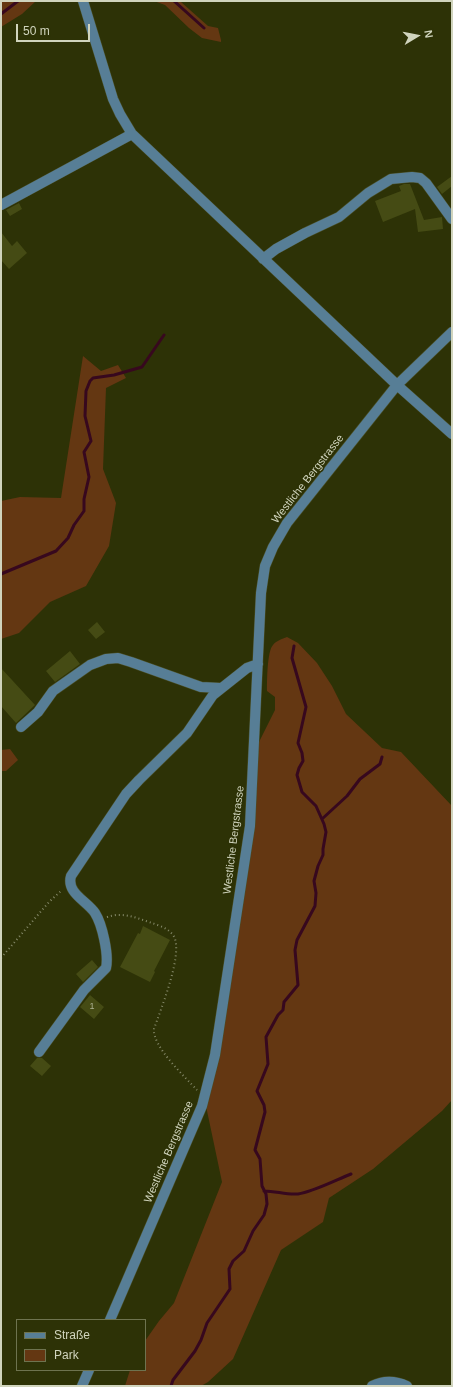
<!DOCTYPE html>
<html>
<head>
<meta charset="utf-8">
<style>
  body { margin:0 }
  #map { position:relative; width:453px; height:1387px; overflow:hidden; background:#2d3206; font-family:Helvetica,sans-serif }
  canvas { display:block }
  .frame { position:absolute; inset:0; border:2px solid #d0d4bd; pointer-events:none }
  .legend { position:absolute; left:16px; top:1319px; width:130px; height:52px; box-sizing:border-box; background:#2d3206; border:1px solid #6e734f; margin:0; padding:5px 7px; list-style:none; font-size:12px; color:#d0d4bd }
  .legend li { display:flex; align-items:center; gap:8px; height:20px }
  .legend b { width:20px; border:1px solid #6e734f }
  .north { position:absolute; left:397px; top:16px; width:40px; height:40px; -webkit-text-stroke:3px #2d3206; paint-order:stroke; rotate:80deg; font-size:11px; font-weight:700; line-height:16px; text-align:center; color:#d0d4bd }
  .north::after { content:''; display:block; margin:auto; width:14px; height:18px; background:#d0d4bd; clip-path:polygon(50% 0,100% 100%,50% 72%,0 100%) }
  .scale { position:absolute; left:16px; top:24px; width:74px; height:18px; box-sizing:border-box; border:2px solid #d0d4bd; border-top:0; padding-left:5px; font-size:12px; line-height:14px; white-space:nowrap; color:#d0d4bd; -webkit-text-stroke:3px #2d3206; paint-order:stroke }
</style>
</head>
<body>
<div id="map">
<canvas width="453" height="1387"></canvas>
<div class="frame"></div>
<ul class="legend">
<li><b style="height:5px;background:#577e96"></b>Straße</li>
<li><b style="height:11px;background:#643712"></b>Park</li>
</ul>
<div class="north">N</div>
<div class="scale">50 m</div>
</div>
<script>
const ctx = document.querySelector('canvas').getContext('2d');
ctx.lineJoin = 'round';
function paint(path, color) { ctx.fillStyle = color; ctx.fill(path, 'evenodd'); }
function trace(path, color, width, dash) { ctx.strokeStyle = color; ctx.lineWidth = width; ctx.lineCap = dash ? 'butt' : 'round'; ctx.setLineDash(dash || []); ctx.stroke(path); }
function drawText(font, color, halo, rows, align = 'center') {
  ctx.font = font + ' Helvetica,sans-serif'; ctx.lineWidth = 3; ctx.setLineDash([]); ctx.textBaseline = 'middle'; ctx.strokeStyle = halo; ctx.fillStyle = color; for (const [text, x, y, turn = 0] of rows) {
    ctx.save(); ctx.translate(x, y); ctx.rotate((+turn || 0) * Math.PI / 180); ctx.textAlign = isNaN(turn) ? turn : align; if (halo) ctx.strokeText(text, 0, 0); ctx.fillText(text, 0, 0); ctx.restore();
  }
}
paint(new Path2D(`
  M1 1H36L22 14 1 27Z
  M154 1H181V2L208 26 218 28 221 40V42L202 38 189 28 165 5Z
  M83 356 101 371 118 365 126 378 106 388 103 469 116 503 109 546 86 586 50 602 19 633 1 639V501L20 497 61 498Z
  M287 637 298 643 317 663 332 686 346 714 382 748 401 752 452 806V1100L442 1111 373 1169 329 1198 323 1222 281 1250 233 1359 208 1382 201 1386H125L130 1370H145V1341L159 1321 174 1303 222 1182 206 1106 257 746 275 710V697L267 691C267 683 267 651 273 645 276 641 282 639 287 637Z
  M10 749 18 760 6 771H1V750Z`), '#643712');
trace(new Path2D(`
  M174 1 204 28
  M1 14 18 1
  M1 574 56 551 68 538 74 525 84 511V499L89 477 84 452 91 441 85 416 86 391 90 381 93 378 114 375 142 367 164 335
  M322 819 347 796 360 779 380 764 382 757
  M264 1191C276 1191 286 1195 298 1194 313 1192 336 1180 351 1174
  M171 1386 173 1380 195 1351 201 1340 207 1323 230 1289 229 1269 233 1261 244 1251 253 1231 264 1215 267 1204 266 1194 262 1186 260 1159 255 1150 265 1112 264 1105 257 1091 268 1064 266 1037 278 1015 283 1010 284 1002 298 985 295 950 297 940 315 906 316 893 314 881 318 866 323 855V849L326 832 324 824 316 806 302 792 297 775 299 768 303 761 302 753 298 743 306 707 292 658 294 646`), '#37081e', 3);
paint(new Path2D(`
  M452 176V186L442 194 437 187Z
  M404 184H410L424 220 442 217 443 229 418 232 415 209 383 222 375 201 401 191 399 186Z
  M19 203 22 209 10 216 6 210Z
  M1 232 12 246 17 241 27 253 9 269 1 260Z
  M97 622 105 632 96 639 88 630Z
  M70 651 80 664 55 682 46 671Z
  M1 668 35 705 16 723 1 706Z
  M143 926 170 940 154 971 155 972 150 982 120 967 138 933 140 934Z
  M92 960 98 967 83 982 76 974Z
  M90 995 104 1007 94 1019 80 1007Z
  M37 1058H42L51 1066 42 1076 30 1066Z`), '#454b14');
const minor = new Path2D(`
  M83 1 113 99 120 114 132 134 397 385 452 434
  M1 205 132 134
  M263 259 276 249 305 233 339 217 368 193 391 179 412 177 420 178 426 183 452 219
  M21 727 38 712 53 691 90 665 106 659 118 658 131 662 201 687 221 688
  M39 1052 84 990 106 968C109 954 102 924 95 913 87 901 66 893 71 876L126 794 139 780 187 733 213 695 247 668 258 664
  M110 1320 202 1106 215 1055 250 826 261 593 265 566 273 547 287 523 397 385 452 332
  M82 1386 89 1370
  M372 1386C384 1380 396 1381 407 1386`);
trace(minor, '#4a4f27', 11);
trace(new Path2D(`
  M107 917C122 912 134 917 149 922 157 925 167 927 173 935 185 951 160 1011 154 1029 152 1046 185 1077 197 1090
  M1 958 49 902 62 890`), '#868a6a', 2, [1, 3]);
trace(minor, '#577e96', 10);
drawText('9px', '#adb293', null, [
  ["1",92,1007]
]);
drawText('11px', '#d0d4bd', '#2d3206', [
  ["Westliche Bergstrasse",308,479,-52],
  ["Westliche Bergstrasse",234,840,-83],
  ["Westliche Bergstrasse",169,1152,-67]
]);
</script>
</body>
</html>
